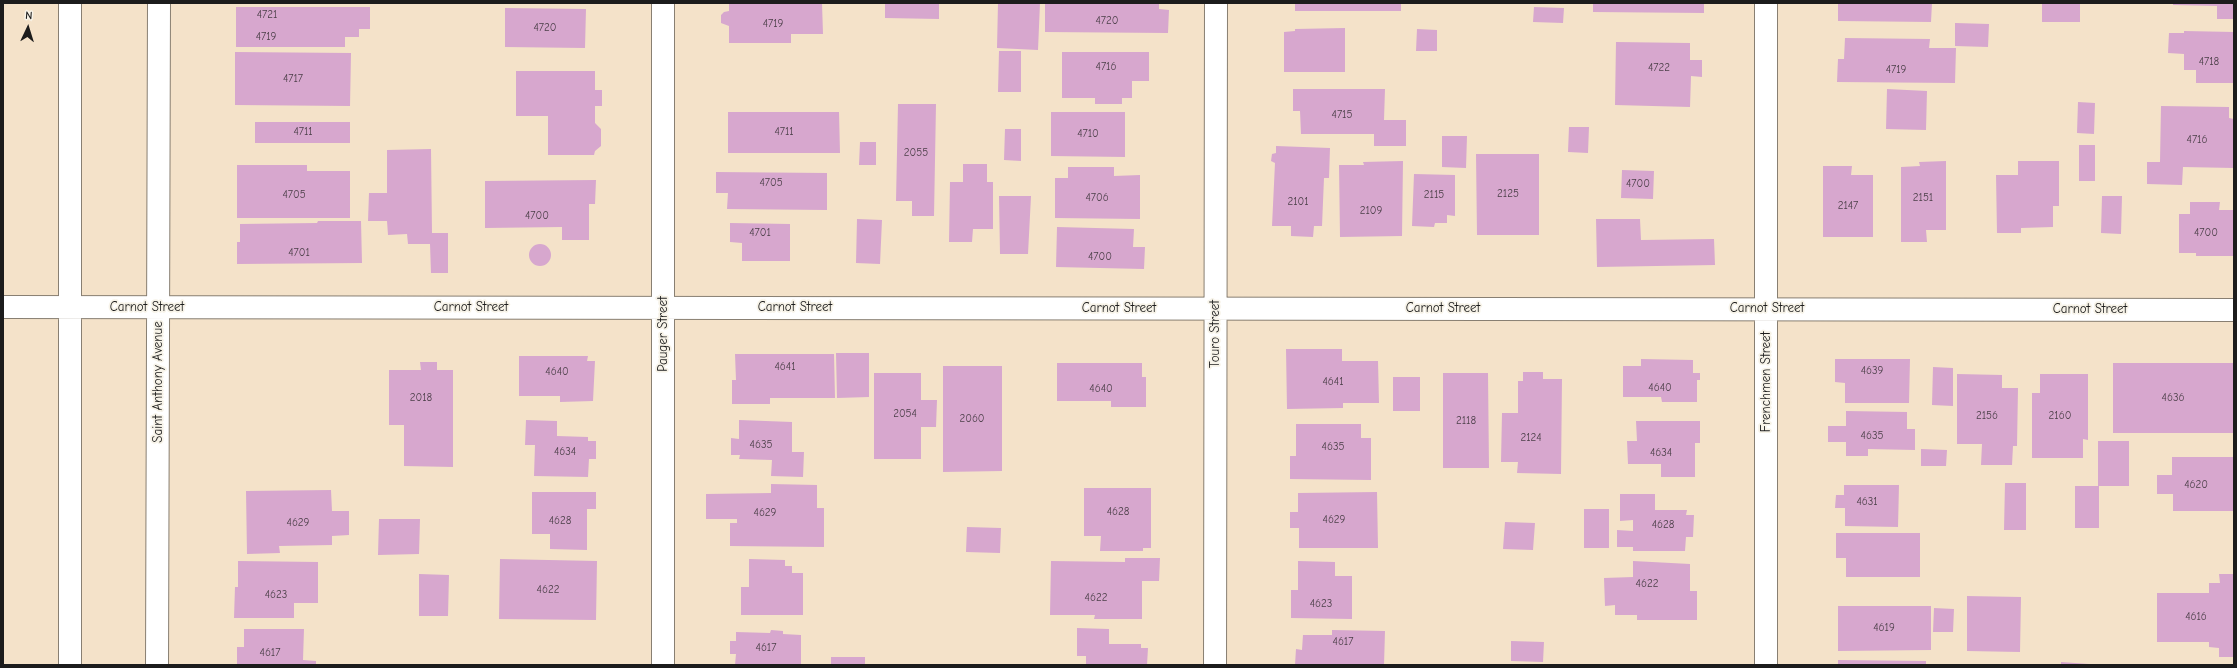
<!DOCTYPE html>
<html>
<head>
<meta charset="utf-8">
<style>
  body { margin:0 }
  #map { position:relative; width:2237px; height:668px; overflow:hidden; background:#f4e2c9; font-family:"Comic Neue",sans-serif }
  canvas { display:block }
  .frame { position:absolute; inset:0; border:4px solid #1c1c1c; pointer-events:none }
  .north { position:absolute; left:8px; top:8px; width:40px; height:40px; -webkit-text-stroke:3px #f7f3e8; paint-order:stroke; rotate:4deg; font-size:11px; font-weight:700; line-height:16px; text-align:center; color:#1c1c1c }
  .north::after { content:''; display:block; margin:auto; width:14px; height:18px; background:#1c1c1c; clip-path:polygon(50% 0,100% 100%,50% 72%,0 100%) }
</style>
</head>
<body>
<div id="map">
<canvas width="2237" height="668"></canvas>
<div class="frame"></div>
<div class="north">N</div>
</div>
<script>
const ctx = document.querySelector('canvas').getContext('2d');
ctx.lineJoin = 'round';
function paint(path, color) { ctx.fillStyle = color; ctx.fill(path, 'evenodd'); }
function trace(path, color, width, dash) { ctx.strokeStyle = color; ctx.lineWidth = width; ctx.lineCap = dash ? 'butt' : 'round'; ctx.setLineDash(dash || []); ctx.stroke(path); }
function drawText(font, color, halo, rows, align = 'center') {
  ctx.font = font + ' "Comic Neue",sans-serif'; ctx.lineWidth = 3.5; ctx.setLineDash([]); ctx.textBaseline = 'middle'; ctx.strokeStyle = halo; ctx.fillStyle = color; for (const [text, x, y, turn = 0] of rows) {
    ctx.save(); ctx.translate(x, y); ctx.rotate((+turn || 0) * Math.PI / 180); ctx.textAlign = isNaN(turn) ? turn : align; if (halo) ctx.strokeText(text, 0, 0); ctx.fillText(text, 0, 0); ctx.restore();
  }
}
paint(new Path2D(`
  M729 3H822L823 34H791V43H729V26L721 23V15L724 12 729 11Z
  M885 3H939V19L885 18Z
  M998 3H1040L1038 50 997 48Z
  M1045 3H1159V9L1169 10 1168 33 1045 32Z
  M1295 3H1401V11H1295Z
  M1593 3H1704V13L1593 12Z
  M1838 3H1932L1931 22 1838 21Z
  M2042 3H2080V22H2042Z
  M2173 3H2234V19H2217V6L2173 5Z
  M236 7H370V29H359V37H345V47H236Z
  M1534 7 1564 8 1563 23 1533 22Z
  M505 8 586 9 585 48 505 47Z
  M1955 23 1989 24 1988 47 1955 46Z
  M1345 28V72H1284V32L1295 31V29Z
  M1417 29 1437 30V51H1416Z
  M2184 31 2234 32V83H2196V70H2184V54L2168 53 2169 33H2184Z
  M1845 38 1930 39 1929 48H1956L1955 83 1837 82 1838 59H1844Z
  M1616 42 1690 43V60H1702V77L1691 76 1690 107 1615 105Z
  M999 51H1021V92H998Z
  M235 52 351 53 350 106 235 105Z
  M1062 52H1149V81H1132V98H1122V104H1095V98H1062Z
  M516 71H595V90H602V106H595V123L601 129V146L595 151 594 155H548V116H516Z
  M1293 89H1385L1384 120H1406V146H1374V134H1301L1300 111H1293Z
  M1887 89 1927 91 1926 130 1886 129Z
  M2078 102 2095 103 2094 134 2077 133Z
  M898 104H936L934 216H912V201H896Z
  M2161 106 2229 107V118L2234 119V168L2183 167 2182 185 2147 184V162H2160Z
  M728 112H839L840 153H728Z
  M1051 112H1125V157L1051 156Z
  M255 122H350V143H255Z
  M1569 127H1589L1588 153 1568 152Z
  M1005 129H1021V161L1004 160Z
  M1442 136H1467L1466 168 1442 167Z
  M860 142H876V165H859Z
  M2079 145H2095V181H2079Z
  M1276 146 1330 148 1329 178H1324L1322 226H1314L1313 237 1291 236V226H1272L1275 163 1271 161 1272 154 1276 153Z
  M431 149 432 233H448V273H431L430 244H408L407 234 388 235 387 221H368L369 193H387V150Z
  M1476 154H1539V235H1477Z
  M1403 161 1402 236 1340 237 1339 165H1364L1363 162Z
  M1946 161V230H1926L1927 242H1901V167L1920 166 1919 162Z
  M2018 161H2059V206H2053V227L2021 228V233H1997L1996 175H2018Z
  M963 164H987V182H993V229H973L972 242H949L950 182H963Z
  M237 165H307V171H350V218H237Z
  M1823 166H1852L1851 175H1873V237H1823Z
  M1068 167H1114V176L1140 175V219L1055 218V178H1068Z
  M1622 170 1654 171 1653 199 1621 198Z
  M716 172 827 173V210L727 209 728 193H716Z
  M1414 174 1455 175V216L1447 215V223H1435L1434 227 1412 226Z
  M596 180 595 204H589V240H562V227L485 228V181Z
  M999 196H1031L1028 254H1000Z
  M2102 196H2122L2121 234 2101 233Z
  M2190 202H2220L2219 210H2234V256H2196V253H2179V214H2190Z
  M857 219 882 220 880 264 856 263Z
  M1596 219H1640L1641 240 1714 239 1715 265 1597 267Z
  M318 221H361L362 263 237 264V242H240V224L317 223Z
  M730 223 790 224V261H742V243L730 242Z
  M1057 227 1134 229 1133 247H1145L1144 269 1056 267Z
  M529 255a11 11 0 1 1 22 0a11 11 0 1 1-22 0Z
  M1286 349H1342V361H1378L1379 403H1343V408L1287 409Z
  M836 353H869V397L837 398Z
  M735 354H834L835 398H770V404H732V380H736Z
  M519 356H588L587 361H595L593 401 560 402V396H519Z
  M1641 359 1693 360V373H1700V380H1697V402H1662L1661 397H1623V366H1641Z
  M1835 359H1910L1909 403H1845V383L1835 382Z
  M420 362H437V370H453V467L404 466V425H389V370H421Z
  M1057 363H1142V377H1146V407H1111V401H1057Z
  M2113 363H2234V433H2113Z
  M943 366H1002V471L943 472Z
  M1933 367 1953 368V406L1932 405Z
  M1523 372H1543V379H1562L1561 474 1517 473 1518 462H1501L1502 413H1518V381H1523Z
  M874 373H921V400H937L936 427H921V459H874Z
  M1443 373H1488L1489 468H1443Z
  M1957 374 2002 375V388H2018L2017 446H2013L2012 465H1981L1982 444H1957Z
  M2040 374H2088V440L2083 439V458H2032V393H2040Z
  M1393 377H1420V411H1393Z
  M1846 411 1907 412V429H1915V450L1868 449V456H1846V442H1828V426H1846Z
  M526 420 557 421V436L588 437V441H596V459H589L588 477 534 476 535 445H525Z
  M739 420 792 422V452H804L803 477 771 476 772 460 739 459 740 455H731V438L739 439Z
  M1636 421H1700V443H1695V477H1661V464H1628L1627 441H1637Z
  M1296 424H1361V438H1371V480L1290 479V456H1296Z
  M2098 441H2129V486H2098Z
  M1921 449 1947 450 1946 466H1921Z
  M2172 457H2234V511H2173V494H2157V475H2172Z
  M2005 483H2026V530H2004Z
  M771 484 817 485V508H824V547L730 546V523H737V519H706V494L771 493Z
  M1844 485H1899L1898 527 1845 526V508H1835L1836 495H1844Z
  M2075 486H2099V528H2075Z
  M1084 488H1151V548H1143V551H1100L1101 536H1084Z
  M331 490 332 511H349V535L332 536V545L279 546 280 553 247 554 246 491Z
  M532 492H596V509H587V550L550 549V534H532Z
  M1377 492 1378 548H1299V528H1290V512H1298V493Z
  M1620 494H1655V510H1687L1686 515H1694L1693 537H1686L1685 551H1633V547H1617V530L1633 531V520L1620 521Z
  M1584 509H1609V548H1584Z
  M379 519H420L419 554 378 555Z
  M1505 522 1535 523 1533 550 1503 549Z
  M967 527 1001 528 1000 553 966 552Z
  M1836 533H1920V577H1846V558H1836Z
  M1125 558H1160L1159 581H1142V619H1094L1095 615H1050L1051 561 1125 562Z
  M500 559 597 561 596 620 499 619Z
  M749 559 785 560V566H792V573H803V615H741V587H749Z
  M238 561 318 562V603H294V618H234L235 587H238Z
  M1298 561 1335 562V576H1352V619L1291 618V590H1298Z
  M1633 561 1690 564V591H1697V620H1637V615H1615V605L1605 606 1604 578 1633 577Z
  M419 574 449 575 448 616H419Z
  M2219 574H2234V657H2219V648L2209 647V642H2157V593H2209V583H2220Z
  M1967 596 2021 597 2020 652 1967 651Z
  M1838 606H1931V650L1838 651Z
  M1934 608 1954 609 1953 632H1933Z
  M1077 628 1109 629V644H1141V648H1148L1147 665H1086V656H1077Z
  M244 629H304L303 660 316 661V665H237V647H244Z
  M771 630 783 631V634L801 635V665H735L736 654H730V641H736V632L770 633Z
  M1332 630 1385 631 1384 665H1295L1296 649 1302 650 1303 635H1332Z
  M1511 641 1544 642 1543 662 1511 661Z
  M831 657H865V665H831Z
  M1838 660 1926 661V665H1838Z
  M2061 662 2089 664V665H2061Z`), '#d7a7ce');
const minor = new Path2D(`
  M70 3V665
  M1766 3V665
  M3 307 2234 310
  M157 665 159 3
  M663 665V3
  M1215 665 1216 3`);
trace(minor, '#887f72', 24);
trace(minor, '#fff', 22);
drawText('11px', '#4b3f48', null, [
  ["4721",267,15],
  ["4720",1107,21],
  ["4719",773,24],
  ["4720",545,28],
  ["4719",266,37],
  ["4718",2209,62],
  ["4716",1106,67],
  ["4722",1659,68],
  ["4719",1896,70],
  ["4717",293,79],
  ["4715",1342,115],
  ["4711",303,132],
  ["4711",784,132],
  ["4710",1088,134],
  ["4716",2197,140],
  ["2055",916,153],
  ["4705",771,183],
  ["4700",1638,184],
  ["2125",1508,194],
  ["4705",294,195],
  ["2115",1434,195],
  ["4706",1097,198],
  ["2151",1923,198],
  ["2101",1298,202],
  ["2147",1848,206],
  ["2109",1371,211],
  ["4700",537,216],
  ["4701",760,233],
  ["4700",2206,233],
  ["4701",299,253],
  ["4700",1100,257],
  ["4641",785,367],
  ["4639",1872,371],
  ["4640",557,372],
  ["4641",1333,382],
  ["4640",1660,388],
  ["4640",1101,389],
  ["2018",421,398],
  ["4636",2173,398],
  ["2054",905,414],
  ["2156",1987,416],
  ["2160",2060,416],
  ["2060",972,419],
  ["2118",1466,421],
  ["4635",1872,436],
  ["2124",1531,438],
  ["4635",761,445],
  ["4635",1333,447],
  ["4634",565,452],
  ["4634",1661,453],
  ["4620",2196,485],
  ["4631",1867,502],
  ["4628",1118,512],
  ["4629",765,513],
  ["4629",1334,520],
  ["4628",560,521],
  ["4629",298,523],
  ["4628",1663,525],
  ["4622",1647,584],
  ["4622",548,590],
  ["4623",276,595],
  ["4622",1096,598],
  ["4623",1321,604],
  ["4616",2196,617],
  ["4619",1884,628],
  ["4617",1343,642],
  ["4617",766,648],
  ["4617",270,653]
]);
drawText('13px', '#1c1c1c', '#f7f3e8', [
  ["Carnot Street",147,307],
  ["Carnot Street",471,307],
  ["Carnot Street",795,307],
  ["Carnot Street",1119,308],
  ["Carnot Street",1443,308],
  ["Carnot Street",1767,308],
  ["Carnot Street",2090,309],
  ["Pauger Street",663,334,-90],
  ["Touro Street",1215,334,-90],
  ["Saint Anthony Avenue",158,382,-90],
  ["Frenchmen Street",1766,382,-90]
]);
</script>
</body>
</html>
